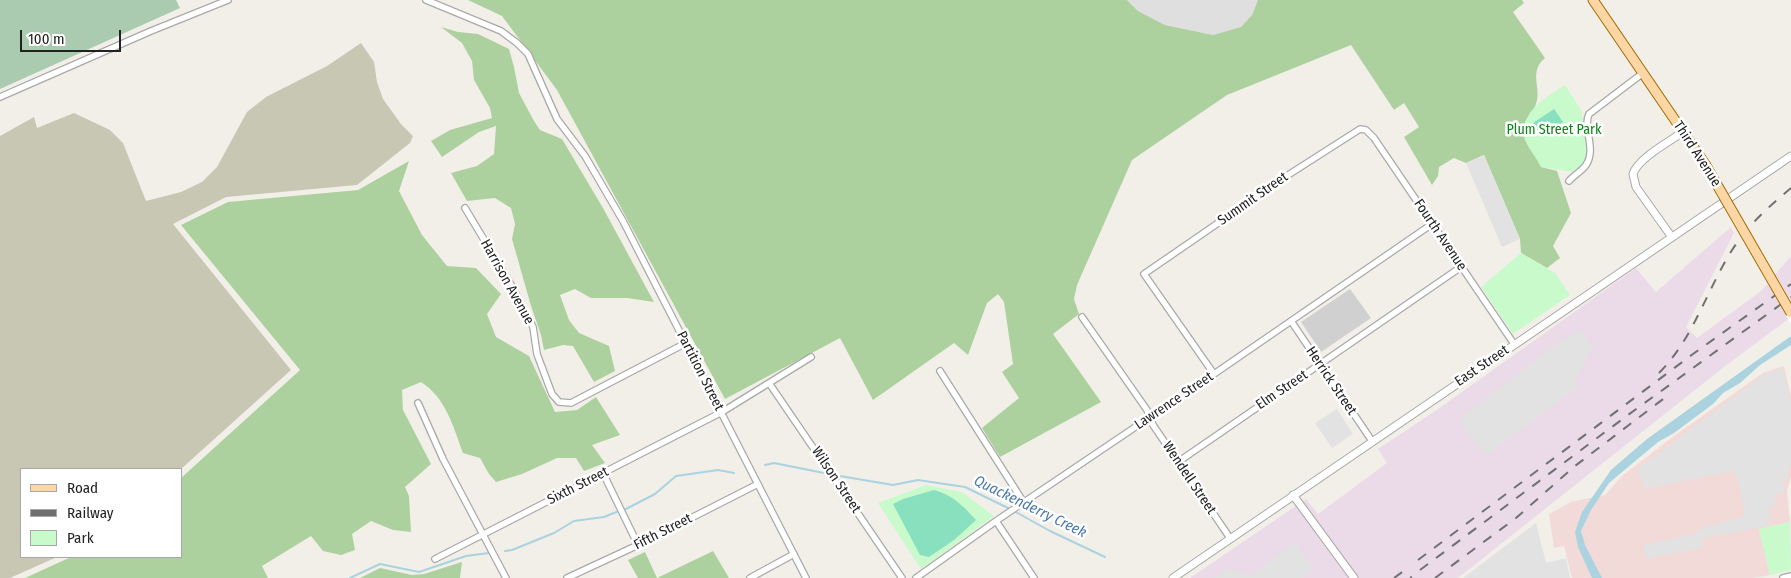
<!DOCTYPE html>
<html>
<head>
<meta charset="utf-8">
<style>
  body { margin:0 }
  #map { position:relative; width:1791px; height:578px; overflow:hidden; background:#f2efe9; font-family:"Fira Sans Condensed",sans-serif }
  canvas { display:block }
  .legend { position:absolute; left:20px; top:468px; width:162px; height:90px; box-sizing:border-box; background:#fff; border:1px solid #a7a7a7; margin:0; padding:6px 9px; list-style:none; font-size:15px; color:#222 }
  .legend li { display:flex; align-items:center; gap:10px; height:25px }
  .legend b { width:25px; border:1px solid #a7a7a7 }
  .scale { position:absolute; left:20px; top:30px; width:101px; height:22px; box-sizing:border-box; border:2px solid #222; border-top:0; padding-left:6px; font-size:15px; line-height:18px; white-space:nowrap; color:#222; -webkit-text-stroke:4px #fff; paint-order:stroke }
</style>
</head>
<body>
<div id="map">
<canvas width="1791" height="578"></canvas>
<ul class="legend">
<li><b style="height:6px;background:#fcd6a4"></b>Road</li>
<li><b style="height:6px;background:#707070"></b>Railway</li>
<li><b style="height:14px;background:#c8facc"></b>Park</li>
</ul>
<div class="scale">100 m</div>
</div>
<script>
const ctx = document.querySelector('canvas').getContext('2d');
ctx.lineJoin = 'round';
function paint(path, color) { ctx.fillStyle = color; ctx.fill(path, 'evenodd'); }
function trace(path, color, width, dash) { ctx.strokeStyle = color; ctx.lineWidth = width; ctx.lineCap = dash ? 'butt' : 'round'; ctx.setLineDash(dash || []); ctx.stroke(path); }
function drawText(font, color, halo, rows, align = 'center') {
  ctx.font = font + ' "Fira Sans Condensed",sans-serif'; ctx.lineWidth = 5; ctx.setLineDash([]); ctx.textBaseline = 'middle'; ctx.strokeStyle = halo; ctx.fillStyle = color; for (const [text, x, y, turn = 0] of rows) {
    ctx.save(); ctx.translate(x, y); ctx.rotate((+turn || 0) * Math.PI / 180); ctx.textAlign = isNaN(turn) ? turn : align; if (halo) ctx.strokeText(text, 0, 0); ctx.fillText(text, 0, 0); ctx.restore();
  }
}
paint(new Path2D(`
  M1127 0H1263L1257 3 1252 15 1241 27 1213 35 1165 25 1138 11Z`), '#e0dfdf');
paint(new Path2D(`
  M1784 366 1791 397V476L1787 491 1790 522 1759 529 1770 575 1753 578H1572L1564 546 1554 548 1549 514 1571 502 1605 495 1622 476 1674 436 1763 373Z`), '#f2dad9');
paint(new Path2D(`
  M1731 227 1734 233 1686 327 1697 338 1761 291 1791 256V317L1724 367 1458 578H1190L1306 499 1318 514 1387 463 1378 449 1438 409 1636 268 1656 292Z`), '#ebdbe8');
paint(new Path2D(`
  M1350 289 1371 318 1321 352 1301 322Z`), '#d0d0d0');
paint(new Path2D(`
  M361 43 374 62 377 82 383 99 401 124 413 136 410 143 357 185 226 197 173 224 291 370 181 469H21V557H57L10 578H0V136L34 117 37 128 74 113 110 130 123 143 146 201 181 192 202 182 217 167 247 112 266 97 327 66Z`), '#c7c7b4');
paint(new Path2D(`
  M468 0H1127L1138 11 1165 25 1213 35 1241 27 1252 15 1258 0H1522L1524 3 1513 12 1545 58C1528 72 1542 88 1536 104 1534 110 1529 117 1525 122L1541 167 1557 171 1571 213 1553 246 1560 258 1547 268 1521 253 1520 239 1484 155 1466 163 1454 158 1439 167 1438 176 1432 185 1404 137 1419 127 1404 103 1394 110 1351 45 1227 95 1132 160 1077 285 1074 299 1079 314 1053 334 1101 402 1000 457 982 428 1019 398 1002 372 1013 364 1004 302 998 294 987 303 968 355 954 343 873 400 840 338 725 399 557 90 502 16Z
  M441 27 458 32 478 34 509 49 514 67 519 93 534 121 540 130 562 139 603 208 654 302 627 298H591L575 289 560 295 569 320 579 333 609 346 615 371 594 382 573 346 563 345 544 350 541 335 531 306 512 239 515 224 511 208 495 198 467 201 451 173 477 166 494 154 496 126 479 132 442 157 431 141 450 130 492 118 490 108 474 80 472 61 462 43Z
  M409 161 399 191 422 235 447 266 476 268 501 294 487 314 496 337 529 356 555 412 577 410 596 397 620 435 592 445 605 463 584 471 576 458H557L522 474 496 482 489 474 480 458 463 453C453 426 446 398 421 382L402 390 403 410 431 464 405 487 409 496 411 532 393 530 371 521 352 534 355 550 341 555 323 551 311 536 262 566 268 578H25L71 557H181V478L300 370 181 225 228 202 358 190Z
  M713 551 729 578H638L628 560 645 552 657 578Z
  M462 562 460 578H360L380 568 412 575 424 574Z`), '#add19e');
paint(new Path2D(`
  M0 0H176L180 8 0 89Z`), '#aacbaf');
paint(new Path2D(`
  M1565 85 1581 110 1587 143V153L1584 164 1574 172 1541 167C1537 159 1526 145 1524 137 1520 111 1548 96 1565 85Z
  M1521 253 1555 273 1570 295 1513 334 1481 287Z
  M926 485 962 492 994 516 921 569 878 503Z
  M1790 522 1791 570 1770 575 1759 529Z`), '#c8facc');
paint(new Path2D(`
  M1554 109 1563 122 1542 136 1533 123Z
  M934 490C953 495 963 506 976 520L954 540 929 557 920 555 893 504 903 499Z`), '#88e0be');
paint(new Path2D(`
  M1484 155 1520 239 1502 247 1466 163Z
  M1580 330 1594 346 1575 382 1578 387 1486 456 1461 423 1464 415 1550 349Z
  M1783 368 1791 404V464L1786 481H1783L1785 490 1781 493 1774 495 1776 505 1770 506 1769 525 1702 539 1703 547 1647 559 1643 545 1695 534 1707 526 1740 518 1745 513 1737 477 1733 471 1645 489 1638 469 1764 375Z
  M1337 409 1353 434 1332 448 1315 423Z
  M1536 523 1546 563 1566 558 1570 578H1463Z
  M1295 542 1314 569 1304 578H1214L1227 569 1252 575Z`), '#e2e2e2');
paint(new Path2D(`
  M1791 336V345L1760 365 1740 383 1723 393 1713 404 1674 433 1658 442 1609 483 1591 510 1581 531 1585 545 1602 578H1592L1578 547 1575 532 1582 512 1611 470 1647 439Z`), '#aad3df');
paint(new Path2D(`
  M1711 165 1791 301V324L1702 171Z`), '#fff');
trace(new Path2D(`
  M765 465 774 463 829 474
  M834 475 893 485 918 480 965 487 1010 509
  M624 510 655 494 676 476 718 470 734 473
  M1014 511 1050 531 1105 557
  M505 551 512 550 554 533 574 521 604 517 619 511
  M350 578 380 564 419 572 466 556 489 553`), '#aad3df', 2);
const minor = new Path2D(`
  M426 0 501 31 517 43 528 54 557 119 585 156 623 221 806 578
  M0 97 151 31 228 0
  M1569 181C1574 175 1582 171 1586 165 1597 149 1582 127 1589 114L1643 73
  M465 208 513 288 533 327 537 354 552 394 559 402 571 403 686 343
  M1082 317 1147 410 1153 425 1230 538
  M1291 321 1372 441
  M940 371 1024 503
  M1214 374 1144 274 1285 177 1360 129 1366 130 1374 138 1514 344
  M769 383 902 578
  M418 403 443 459 506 578
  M1178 462 1461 267
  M603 473 638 545
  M996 521 1034 578
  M435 559 722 412 811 357
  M567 578 638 545 758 484
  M750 578 794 554
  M916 578 996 521 1214 374 1432 224
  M1783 578 1791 576`);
const tertiary = new Path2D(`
  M1671 236 1636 187 1633 174C1637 159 1670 141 1683 132
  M1293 495 1354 578
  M1173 578 1791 156`);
const primary = new Path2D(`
  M1593 0 1705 164`);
trace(minor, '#a9a9a9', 8);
trace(tertiary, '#a9a9a9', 9);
trace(primary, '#a06b00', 11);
trace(minor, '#fff', 5.5);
trace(tertiary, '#fff', 7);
trace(primary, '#fcd6a4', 9);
trace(new Path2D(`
  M1659 373C1692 340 1705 295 1729 255 1745 228 1767 208 1791 188
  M1418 560 1693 354 1791 284
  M1420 570 1628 415 1791 297
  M1394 578 1409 567
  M1410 578 1412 577
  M1435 578 1516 518 1575 466 1671 393`), '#707070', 2, [10, 10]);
const primaryBridge = new Path2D(`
  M1705 164 1791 313`);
trace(primaryBridge, '#a06b00', 11, []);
trace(primaryBridge, '#fcd6a4', 9);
drawText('14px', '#0c8416', '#fff', [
  ["Plum Street Park",1554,130]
]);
drawText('14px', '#222', '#fff', [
  ["Third Avenue",1697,154,57],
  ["Summit Street",1253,199,-35],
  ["Fourth Avenue",1440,235,56],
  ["Harrison Avenue",507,282,61],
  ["East Street",1482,366,-34],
  ["Partition Street",700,371,63],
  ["Herrick Street",1331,381,56],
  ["Elm Street",1282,390,-34],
  ["Lawrence Street",1174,401,-34],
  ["Wendell Street",1189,478,56],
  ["Wilson Street",836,480,56],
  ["Sixth Street",578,486,-27],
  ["Fifth Street",663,532,-27]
]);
drawText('italic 15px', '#4a7aab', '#fff', [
  ["Quackenderry Creek",1030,507,26]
]);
</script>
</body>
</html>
